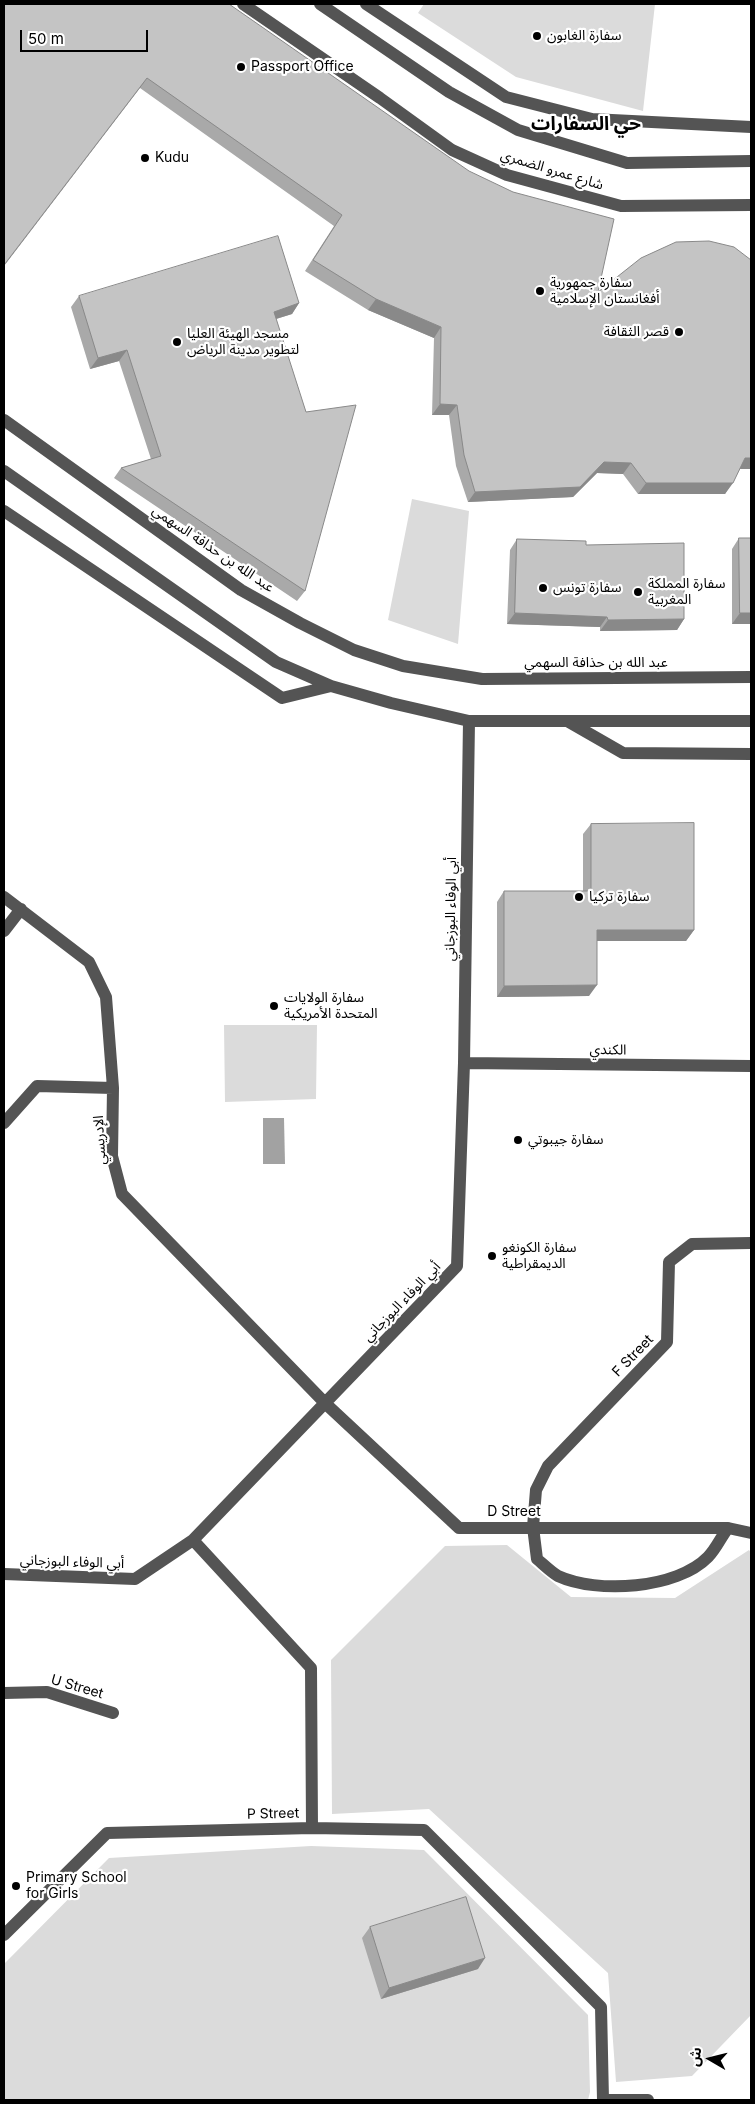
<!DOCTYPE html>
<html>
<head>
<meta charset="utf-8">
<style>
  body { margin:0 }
  #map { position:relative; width:755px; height:2104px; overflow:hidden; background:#fff; font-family:Inter,"Noto Sans Arabic",sans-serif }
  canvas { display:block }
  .frame { position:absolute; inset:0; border:5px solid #000; pointer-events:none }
  .north { position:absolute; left:685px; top:2034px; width:50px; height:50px; -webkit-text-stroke:4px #fff; paint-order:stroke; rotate:278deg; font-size:14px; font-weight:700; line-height:20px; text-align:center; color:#000 }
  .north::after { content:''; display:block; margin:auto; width:18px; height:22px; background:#000; clip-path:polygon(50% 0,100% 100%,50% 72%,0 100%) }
  .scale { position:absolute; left:20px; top:30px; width:128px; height:22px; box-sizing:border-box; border:2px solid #000; border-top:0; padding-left:6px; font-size:15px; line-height:18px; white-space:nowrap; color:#000; -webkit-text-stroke:4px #fff; paint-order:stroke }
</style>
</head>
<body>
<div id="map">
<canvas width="755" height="2104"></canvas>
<div class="frame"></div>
<div class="north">ش</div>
<div class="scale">50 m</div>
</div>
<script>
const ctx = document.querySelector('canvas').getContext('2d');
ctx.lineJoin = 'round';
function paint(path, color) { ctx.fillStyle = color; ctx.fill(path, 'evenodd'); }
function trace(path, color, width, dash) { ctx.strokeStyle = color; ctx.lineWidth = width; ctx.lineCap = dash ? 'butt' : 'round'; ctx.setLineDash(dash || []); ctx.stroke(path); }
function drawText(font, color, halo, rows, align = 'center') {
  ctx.font = font + ' Inter,"Noto Sans Arabic",sans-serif'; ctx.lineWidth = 4.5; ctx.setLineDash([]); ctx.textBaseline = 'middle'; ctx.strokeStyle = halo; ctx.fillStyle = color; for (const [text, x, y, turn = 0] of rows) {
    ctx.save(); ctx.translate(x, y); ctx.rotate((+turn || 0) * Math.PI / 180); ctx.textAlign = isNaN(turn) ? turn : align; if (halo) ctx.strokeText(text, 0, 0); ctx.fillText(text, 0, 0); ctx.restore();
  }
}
paint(new Path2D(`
  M424 4H655L643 111 516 77 418 13Z
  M412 499 469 511 458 644 388 620Z
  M224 1025H317L316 1099 225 1102Z
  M507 1545 571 1597 675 1598 749 1550 751 1553V2015L692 2076 616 2082 608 1973 429 1809 332 1814 331 1660 445 1546Z
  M311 1846 424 1850 588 2015 590 2092 588 2100H4V1964L109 1858Z`), '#dbdbdb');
paint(new Path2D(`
  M263 1118H284L285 1164H263Z`), '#a2a2a2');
trace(new Path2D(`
  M243 4 380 98 452 150 507 175 621 206 751 205
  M320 4 449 92 518 130 627 163 751 161
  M366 4 506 97 592 119 751 127
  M4 420 241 590 300 623 354 650 403 666 482 679 751 677
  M4 471 276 662 331 686 391 703 469 721H751
  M4 511 282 698 331 686
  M569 722 623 753 751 754
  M4 897 89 962 106 997 113 1088 112 1156 122 1194 326 1404 459 1528H728L751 1533
  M4 931 21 909
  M464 1063 751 1066
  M4 1123 37 1086 113 1088
  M728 1528C721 1537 716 1549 708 1557 677 1589 597 1594 558 1576 551 1572 543 1564 537 1559L533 1527 536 1490 548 1466 667 1342 669 1262 692 1244 751 1243
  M4 1574 135 1579 193 1540 457 1266 464 1063 469 721
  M4 1693 47 1692 113 1713
  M312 1828 424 1830 601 2007 603 2100
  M4 1935 107 1833 312 1828 311 1668 193 1540
  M603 2100H648`), '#545454', 12);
paint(new Path2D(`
  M4 4 598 292 740 469 725 494H638L623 474 597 473 573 497 468 502 456 466 449 415H432L434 338 368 310 305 271 334 226 140 88Z
  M79 296 299 303 292 314 276 319 305 591 297 601 114 478 121 468 151 459 119 361 90 369 71 307Z
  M739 538H751V624H732V549Z
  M517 539 586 545 684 619 677 630 600 631V627L507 624 510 550Z
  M591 824 694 930 686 941H597L589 996 497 997V902L504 891H583V834Z
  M370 1927 478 1969 381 1999 362 1938Z`), '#a9a9a9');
paint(new Path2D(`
  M147 78 140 88 4 266V265Z
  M376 299 441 327 434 338 368 310Z
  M299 303 292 314 266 322 274 312Z
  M127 350 119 361 90 369 98 358Z
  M440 404 457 405 449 415H432Z
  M745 458H751V469H738Z
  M604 462 631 463 623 474 597 473 573 497 468 502 475 492Z
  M646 483H733L725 494H638Z
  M515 613 607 617 600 627 507 624Z
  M740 613H751V624H732Z
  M684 619 677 630 600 631 608 620Z
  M597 930H694L686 941H589Z
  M597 985 589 996 497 997 504 986Z
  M485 1958 478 1969 381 1999 389 1988Z`), '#898989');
const building = new Path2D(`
  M4 4H229L469 171 513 192 614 219 598 292 641 258 676 242 709 241 734 247 751 260V458H745L733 483H646L631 463 604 462 580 487 475 492 464 455 457 405 440 404 441 327 376 299 313 260 342 215 147 78 4 265Z
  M278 236 299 303 274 312 306 412 356 405 305 591 121 468 161 456 127 350 98 358 79 296Z
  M739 538H751V613H740Z
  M517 539 586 541V545L684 543V619L608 620 607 617 515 613Z
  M694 823V930H597V985L504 986V891H591V824Z
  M466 1897 485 1958 389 1988 370 1927Z`);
paint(building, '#c4c4c4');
trace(building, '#898989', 1);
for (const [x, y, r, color] of [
  [537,36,5,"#000"],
  [241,67,5,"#000"],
  [145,158,5,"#000"],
  [540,291,5,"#000"],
  [679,332,5,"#000"],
  [177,342,5,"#000"],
  [543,588,5,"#000"],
  [638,592,5,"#000"],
  [579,897,5,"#000"],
  [274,1006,5,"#000"],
  [518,1140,5,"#000"],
  [492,1256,5,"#000"],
  [16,1886,5,"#000"]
]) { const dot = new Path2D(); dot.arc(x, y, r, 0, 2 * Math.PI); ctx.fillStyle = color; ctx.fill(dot); trace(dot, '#fff', 2); }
drawText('14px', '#000', '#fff', [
  ["سفارة الغابون",547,36],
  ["Passport Office",251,67],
  ["Kudu",155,158],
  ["سفارة جمهورية",550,283],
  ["أفغانستان الإسلامية",550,299],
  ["قصر الثقافة",669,332,"right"],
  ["مسجد الهيئة العليا",187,334],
  ["لتطوير مدينة الرياض",187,350],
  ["سفارة المملكة",648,584],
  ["المغربية",648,600],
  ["سفارة تونس",553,588],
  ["سفارة تركيا",589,897],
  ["سفارة الولايات",284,998],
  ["المتحدة الأمريكية",284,1014],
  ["سفارة جيبوتي",528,1140],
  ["سفارة الكونغو",502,1248],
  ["الديمقراطية",502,1264],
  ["Primary School",26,1878],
  ["for Girls",26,1894]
], 'left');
drawText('14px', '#000', '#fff', [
  ["شارع عمرو الضمري",552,170,17],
  ["عبد الله بن حذافة السهمي",213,549,34],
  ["عبد الله بن حذافة السهمي",596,663],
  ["أبي الوفاء البوزجاني",451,909,-89],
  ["الكندي",608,1050,1],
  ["الإدريسي",100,1140,-93],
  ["أبي الوفاء البوزجاني",402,1302,-46],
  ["F Street",633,1356,-46],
  ["D Street",514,1512],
  ["أبي الوفاء البوزجاني",72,1562,2],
  ["U Street",77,1687,16],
  ["P Street",273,1814,-1]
]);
drawText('bold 19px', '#000', '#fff', [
  ["حي السفارات",586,124]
]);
</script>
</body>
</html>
